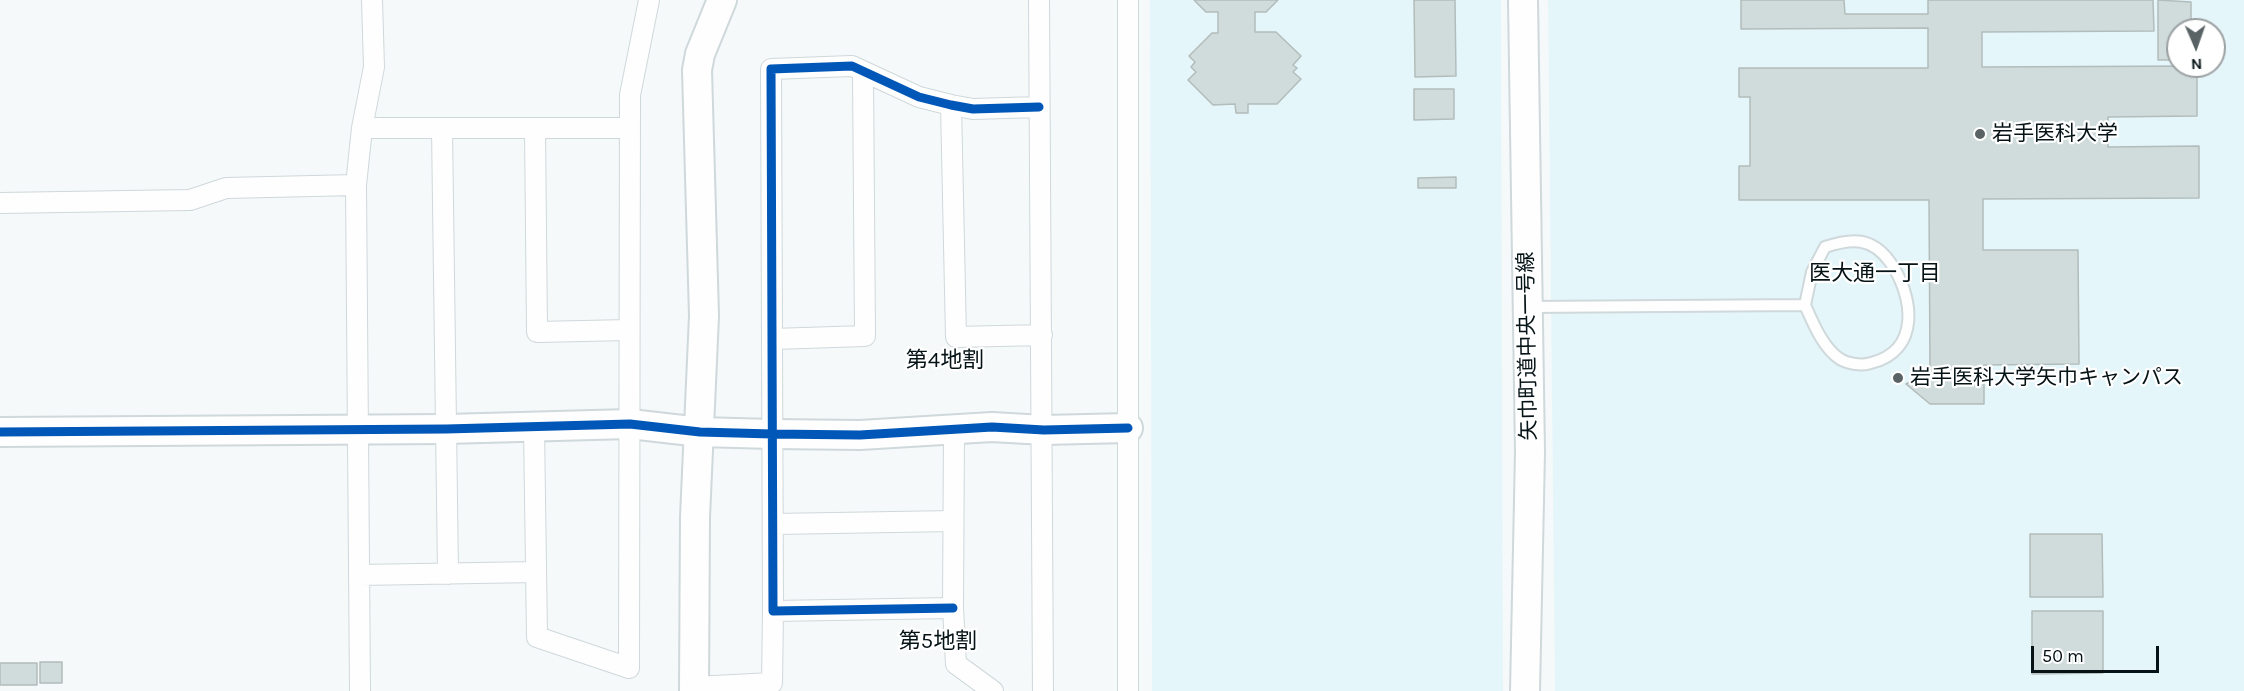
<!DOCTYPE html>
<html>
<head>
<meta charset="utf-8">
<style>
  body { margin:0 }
  #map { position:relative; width:2244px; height:691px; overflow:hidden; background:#f5f9fa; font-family:Karla,sans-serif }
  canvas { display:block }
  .north { position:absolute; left:2166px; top:18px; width:60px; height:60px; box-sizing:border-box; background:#fff; border:2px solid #9ba0a2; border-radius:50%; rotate:178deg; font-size:16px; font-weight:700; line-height:24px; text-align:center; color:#051216 }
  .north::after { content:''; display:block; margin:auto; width:21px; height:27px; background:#596366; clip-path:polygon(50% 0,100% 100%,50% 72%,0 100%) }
  .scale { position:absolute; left:2031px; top:646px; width:128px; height:27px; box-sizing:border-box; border:3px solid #051216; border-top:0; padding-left:8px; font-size:18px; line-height:21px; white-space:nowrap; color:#051216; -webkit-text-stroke:4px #fff; paint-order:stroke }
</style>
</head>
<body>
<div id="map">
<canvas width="2244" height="691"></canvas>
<div class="north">N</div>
<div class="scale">50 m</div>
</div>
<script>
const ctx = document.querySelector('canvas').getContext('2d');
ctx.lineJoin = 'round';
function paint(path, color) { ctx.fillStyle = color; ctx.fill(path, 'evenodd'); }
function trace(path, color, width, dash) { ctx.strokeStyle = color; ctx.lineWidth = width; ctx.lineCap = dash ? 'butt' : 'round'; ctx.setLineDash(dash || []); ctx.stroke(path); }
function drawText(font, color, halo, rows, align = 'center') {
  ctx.font = font + ' Karla,"Noto Sans JP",sans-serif'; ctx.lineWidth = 4.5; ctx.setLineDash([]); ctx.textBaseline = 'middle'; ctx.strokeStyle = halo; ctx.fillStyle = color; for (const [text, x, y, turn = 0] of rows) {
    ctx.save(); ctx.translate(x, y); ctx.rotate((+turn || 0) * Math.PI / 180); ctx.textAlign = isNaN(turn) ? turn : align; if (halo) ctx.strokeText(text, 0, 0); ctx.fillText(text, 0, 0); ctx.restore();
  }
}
paint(new Path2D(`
  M1150 0H1501L1503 691H1152Z
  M1548 0H2244V691H1555ZM2178 30H2214V66H2178Z`), '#e5f6fb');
const building = new Path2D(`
  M1194 0H1278L1266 12H1255V32H1276L1301 56 1293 65 1297 68 1293 72 1301 79 1277 104H1248V113H1236L1235 104 1213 105 1188 80 1196 72 1191 67 1195 62 1189 56 1212 33H1218V12H1206Z
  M1414 0H1455L1456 76 1415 77Z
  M1741 0H1844L1845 14H1928V0H2153L2154 31 1982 32V67L2197 66V116L2108 117V147L2199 146V198L1983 199V250H2078L2079 364 1984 365V404H1930L1906 384 1930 370 1929 200H1739V166H1750V97H1739V68H1928V28L1741 29Z
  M2158 0 2191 2V30H2178V60H2158Z
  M1414 89H1454V119L1414 120Z
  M1456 177V188H1418V178Z
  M2030 534H2102L2103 597H2030Z
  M2032 611H2103V673L2032 674Z
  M40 662H62V683H40Z
  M0 663H37V685H0Z`);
paint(building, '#cfdcdb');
trace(building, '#b2bcbb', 1.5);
const lane = new Path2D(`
  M1528 307 1805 305 1812 272 1825 247C1852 238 1872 237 1890 262 1914 296 1921 351 1871 363 1862 366 1848 364 1840 359 1823 348 1813 323 1805 305`);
const street = new Path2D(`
  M372 0 374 67 362 128H630
  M1039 0 1043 691
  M1128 0V691
  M951 105 956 337 1042 335
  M442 128 448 574
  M535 128 537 332 629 330
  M356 185 362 128
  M0 203 190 200 226 188 356 185 360 691
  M773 339 865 336 863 72
  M534 427 537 637 629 668 630 95 649 0
  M954 429 953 608 956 664 993 691
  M774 524 953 521
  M360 575 536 572
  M953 608 773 611 771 69 852 66 919 97 951 105 973 109 1039 107
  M694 687 772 683 773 611`);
const secondary = new Path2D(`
  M1523 0 1530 452 1525 691
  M0 432 446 429 630 424 700 432 772 434 860 435 992 427 1044 430 1128 428
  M694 691 695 517 704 316 697 70 700 54 722 0`);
trace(lane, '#cfd8db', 14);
trace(street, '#cfd8db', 22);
trace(secondary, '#cfd8db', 32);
trace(lane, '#fefefe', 10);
trace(street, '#fefefe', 20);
trace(secondary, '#fefefe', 28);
trace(new Path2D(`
  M0 432 446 429 630 424 700 432 772 434 860 435 992 427 1044 430 1128 428
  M953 608 773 611 771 69 852 66 919 97 951 105 973 109 1039 107`), '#0057b8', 9);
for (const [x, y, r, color] of [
  [1980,134,6,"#596366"],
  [1898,378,6,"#596366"]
]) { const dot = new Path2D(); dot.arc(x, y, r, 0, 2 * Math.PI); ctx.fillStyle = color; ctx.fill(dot); trace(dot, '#fff', 2); }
drawText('21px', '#051216', '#fff', [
  ["岩手医科大学",1992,134],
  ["岩手医科大学矢巾キャンパス",1910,378]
], 'left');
drawText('21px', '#051216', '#fff', [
  ["矢巾町道中央一号線",1528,346,-91]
]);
drawText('22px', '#051216', '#fff', [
  ["医大通一丁目",1875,274],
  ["第4地割",945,361],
  ["第5地割",938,642]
]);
</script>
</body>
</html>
